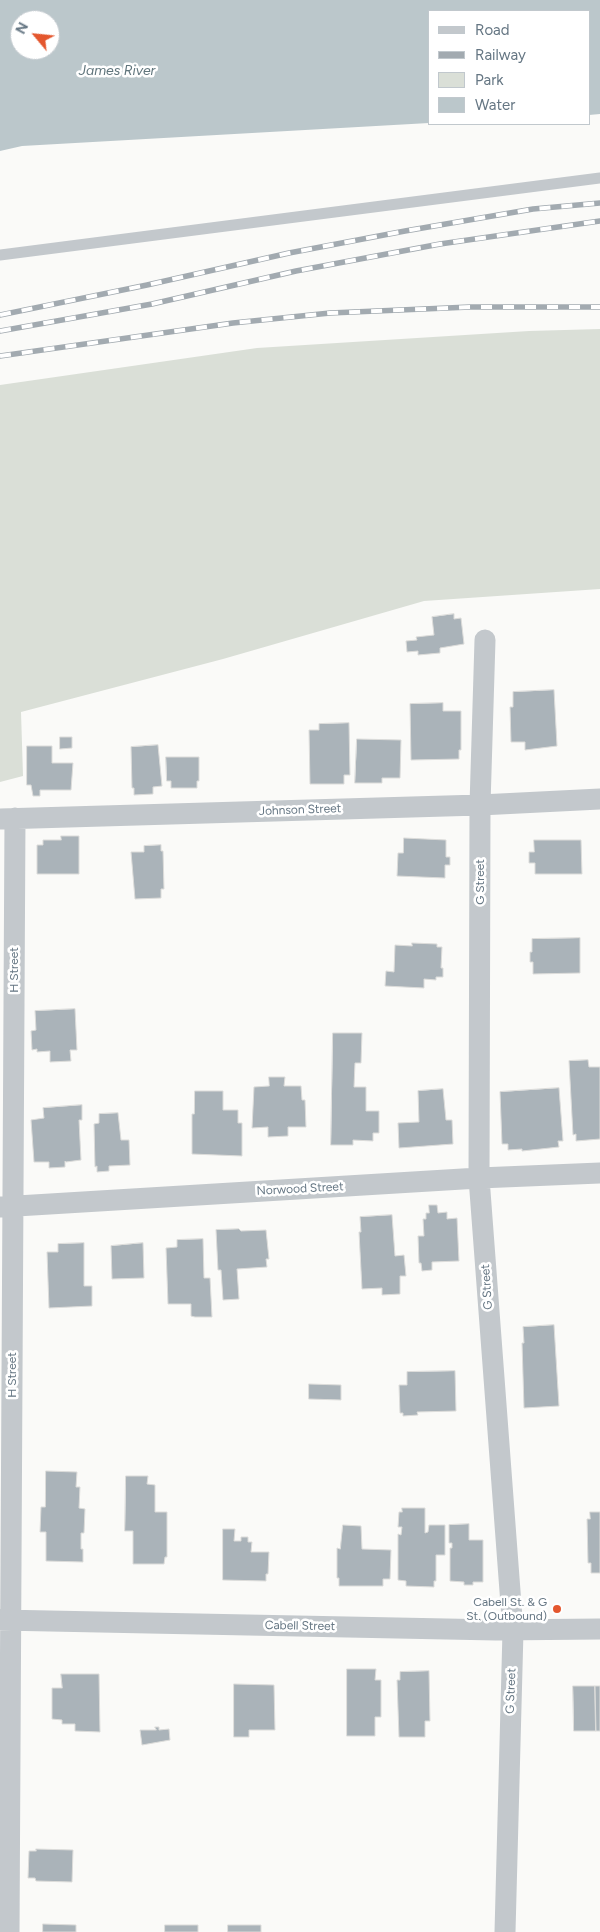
<!DOCTYPE html>
<html>
<head>
<meta charset="utf-8">
<style>
  body { margin:0 }
  #map { position:relative; width:600px; height:1932px; overflow:hidden; background:#fafaf8; font-family:Figtree,sans-serif }
  canvas { display:block }
  .legend { position:absolute; left:428px; top:10px; width:162px; height:115px; box-sizing:border-box; background:#fff; border:1px solid #c1c8cd; margin:0; padding:6px 9px; list-style:none; font-size:15px; color:#657683 }
  .legend li { display:flex; align-items:center; gap:10px; height:25px }
  .legend b { width:25px; border:1px solid #c1c8cd }
  .north { position:absolute; left:10px; top:10px; width:50px; height:50px; box-sizing:border-box; background:#fff; border:1px solid #c1c8cd; border-radius:50%; rotate:298deg; font-size:14px; font-weight:700; line-height:20px; text-align:center; color:#657683 }
  .north::after { content:''; display:block; margin:auto; width:18px; height:22px; background:#e4572e; clip-path:polygon(50% 0,100% 100%,50% 72%,0 100%) }
</style>
</head>
<body>
<div id="map">
<canvas width="600" height="1932"></canvas>
<ul class="legend">
<li><b style="height:6px;background:#c3c8cc"></b>Road</li>
<li><b style="height:6px;background:#a2aab0"></b>Railway</li>
<li><b style="height:14px;background:#dadfd7"></b>Park</li>
<li><b style="height:14px;background:#bbc7cb"></b>Water</li>
</ul>
<div class="north">N</div>
</div>
<script>
const ctx = document.querySelector('canvas').getContext('2d');
ctx.lineJoin = 'round';
function paint(path, color) { ctx.fillStyle = color; ctx.fill(path, 'evenodd'); }
function trace(path, color, width, dash) { ctx.strokeStyle = color; ctx.lineWidth = width; ctx.lineCap = dash ? 'butt' : 'round'; ctx.setLineDash(dash || []); ctx.stroke(path); }
function drawText(font, color, halo, rows, align = 'center') {
  ctx.font = font + ' Figtree,sans-serif'; ctx.lineWidth = 5; ctx.setLineDash([]); ctx.textBaseline = 'middle'; ctx.strokeStyle = halo; ctx.fillStyle = color; for (const [text, x, y, turn = 0] of rows) {
    ctx.save(); ctx.translate(x, y); ctx.rotate((+turn || 0) * Math.PI / 180); ctx.textAlign = isNaN(turn) ? turn : align; if (halo) ctx.strokeText(text, 0, 0); ctx.fillText(text, 0, 0); ctx.restore();
  }
}
paint(new Path2D(`
  M600 329V589L424 601 223 659 21 712 23 776 0 782V385L257 348 529 331Z`), '#dadfd7');
paint(new Path2D(`
  M0 0H600V114L589 115V11H429V123L22 146 0 151ZM20 20H50V50H20Z`), '#bbc7cb');
const building = new Path2D(`
  M454 614V619L461 618 464 644 440 648V653L418 655V651L407 652 406 641 417 640 416 637 434 635 432 617Z
  M554 690 557 746 525 750V742H511L510 707H513V692Z
  M443 703V711H461V750H459V759L411 760 410 704Z
  M349 723 350 775H344V784H310L309 730H319V724Z
  M60 737H72V748L60 749Z
  M357 739 401 740 400 778H382V783H355Z
  M158 745 162 786 153 787V794L134 795V788H132L131 747Z
  M27 746H52V763H73L71 790H40V796H33L31 785H27Z
  M166 757H199V781H197V788H171V781H167Z
  M61 836H79V874H37V845H43V840H61Z
  M404 838 446 840V857H450V865H445V878L397 876 398 853H403Z
  M534 840H581L582 874H535V863H529V852H534Z
  M161 845V851H163L164 889H161V898L135 899 131 852H144V846Z
  M580 938V973L533 974V962H530V952H532V939Z
  M412 943 437 944V947H442L441 968H443V977H436V980L424 979V988L385 986 386 971 394 972 395 945 412 946Z
  M75 1009 77 1050H70L71 1061 50 1062V1051L37 1052V1049L32 1050 31 1031 36 1030 35 1011Z
  M333 1033H362L361 1063H355L354 1087H366V1111H379V1133H373V1141L353 1140V1145H331Z
  M588 1060 589 1067H600V1139L576 1141V1134L573 1135 569 1061Z
  M269 1077H285L284 1086H301L302 1100H305L306 1127H288V1136L268 1137V1127L252 1128 254 1087 269 1086Z
  M559 1088 563 1141H558L559 1147 522 1151V1149L508 1150V1144H502L500 1092Z
  M443 1089 446 1120H452L453 1144 399 1148 398 1123 419 1122 418 1091Z
  M195 1091H223V1110H238V1123H242V1156L192 1154V1114H194Z
  M82 1105V1120H79L81 1160 66 1162 65 1161V1167L49 1168V1162H34L31 1120 44 1118 43 1108Z
  M118 1113 121 1140H129L130 1165 109 1166V1171L97 1172V1166L95 1167 94 1124 99 1123V1114Z
  M429 1205H437L438 1213 447 1212V1219L457 1218 459 1261 432 1262V1270L422 1271 421 1263H419L418 1236H424L423 1219H426V1213H429Z
  M392 1215 395 1256 404 1255 406 1276H400V1294L382 1295V1288L362 1289 359 1232H361L360 1217Z
  M239 1229 241 1231 266 1230 269 1259H266L267 1267 237 1269 239 1299 223 1300 221 1270H218L216 1230Z
  M203 1239 204 1278H210L212 1317H195L191 1316V1304H168L166 1248 177 1247V1240Z
  M84 1243V1286H92V1306L49 1308 47 1252H58V1244Z
  M143 1243 144 1278 112 1279 111 1246Z
  M554 1325 559 1406 524 1408 522 1343H524L523 1327Z
  M455 1371 456 1411 417 1412 418 1415 403 1416V1413H400L399 1385H407V1372Z
  M309 1384 341 1385V1400L309 1399Z
  M46 1471 77 1472 76 1487H80L79 1508 85 1509 84 1533H81V1549H83V1562L46 1561V1532H40L41 1507H45Z
  M126 1476H148L147 1484 155 1485V1512H167V1557H165L164 1564H133V1531H125Z
  M402 1508H425V1533L428 1532 429 1525H445V1555H436V1581H434V1587L406 1586V1581L398 1580V1534L401 1535 402 1527H398L399 1512H402Z
  M590 1512H600V1573H591V1563H588L587 1519H590Z
  M469 1524V1540H483V1582H473V1585H464V1582L450 1581V1548H452V1543H449V1525Z
  M343 1525 361 1526 362 1549 391 1550 390 1579H383V1586H339V1578H337V1548L340 1549Z
  M223 1529H235L234 1541H241V1537H248V1542H252L251 1552H269L268 1574H266V1581L223 1580Z
  M347 1669H376L375 1680H381V1717H375V1736H347Z
  M429 1671 430 1721H425V1737H399L397 1680H400V1672Z
  M61 1674H99L100 1732 75 1731V1724H62V1720L52 1719V1688H62Z
  M234 1684 274 1685 275 1730H249V1737H234Z
  M573 1686H595L596 1731H574Z
  M595 1686H600V1731H596Z
  M155 1727H159V1730L169 1729 170 1740 142 1745 140 1730H156Z
  M36 1849 73 1850 72 1882 36 1881 35 1878H28L29 1851H36Z
  M43 1924 76 1925V1932H43Z
  M165 1925H198V1932H165Z
  M228 1925H261V1932H228Z`);
paint(building, '#aab3b9');
trace(building, '#dcdcda', 1);
trace(new Path2D(`
  M0 255 600 178`), '#c3c8cc', 11);
trace(new Path2D(`
  M485 640 480 805 479 1178 513 1631 505 1932
  M0 819 480 805 600 799
  M0 1207 479 1178 600 1173
  M0 1620 496 1630 600 1629
  M9 1932 15 818`), '#c3c8cc', 21);
const rail = new Path2D(`
  M0 315 147 285 289 253 405 231 533 209 600 203
  M0 331 152 304 296 271 440 244 600 221
  M0 356 233 323 330 313 470 307H600`);
trace(rail, '#a2aab0', 5.5);
trace(rail, '#fff', 4, [11]);
for (const [x, y, r, color] of [
  [557,1609,5,"#e4572e"]
]) { const dot = new Path2D(); dot.arc(x, y, r, 0, 2 * Math.PI); ctx.fillStyle = color; ctx.fill(dot); trace(dot, '#fff', 2); }
drawText('12px', '#657683', '#fff', [
  ["Johnson Street",300,810,-2],
  ["G Street",480,882,-90],
  ["H Street",14,970,-90],
  ["Norwood Street",300,1189,-3],
  ["G Street",487,1287,-94],
  ["H Street",12,1375,-90],
  ["Cabell Street",300,1626,1],
  ["G Street",511,1691,-88]
]);
drawText('12px', '#657683', '#fff', [
  ["Cabell St. & G",547,1602],
  ["St. (Outbound)",547,1616]
], 'right');
drawText('italic 14px', '#60757c', '#fff', [
  ["James River",117,71]
]);
</script>
</body>
</html>
